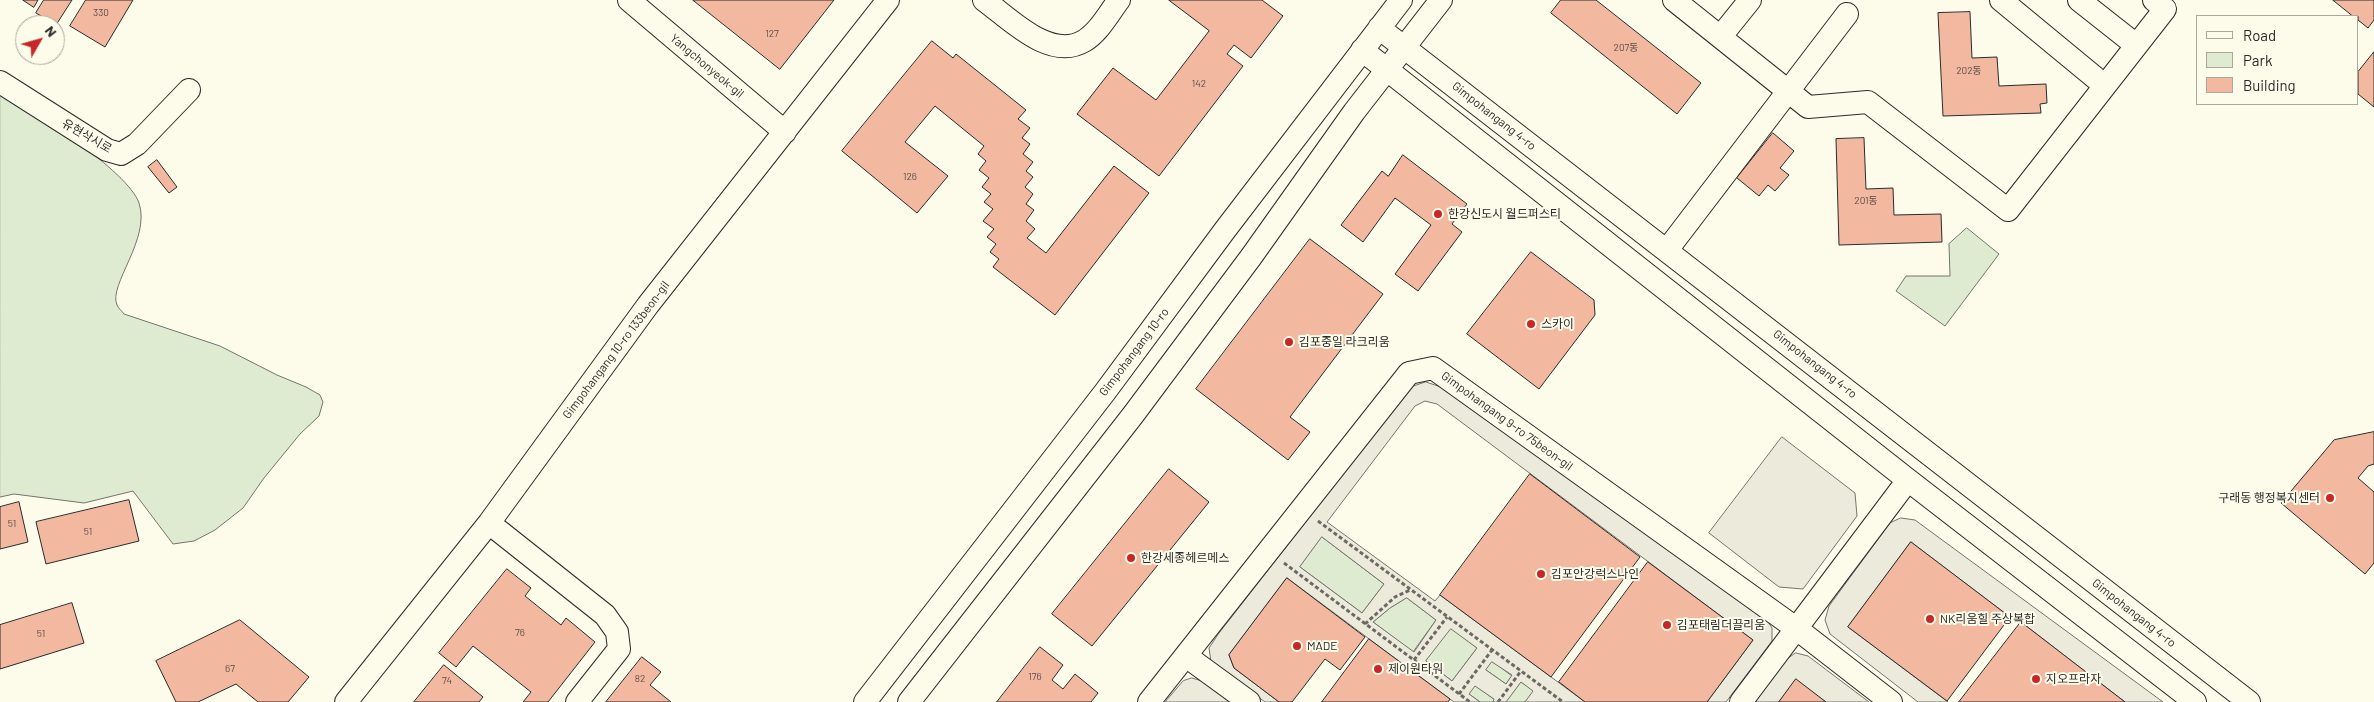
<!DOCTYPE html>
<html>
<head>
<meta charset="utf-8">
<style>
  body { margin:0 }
  #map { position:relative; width:2374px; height:702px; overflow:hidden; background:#fdfbea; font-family:Barlow,sans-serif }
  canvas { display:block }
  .legend { position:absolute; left:2196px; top:15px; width:162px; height:90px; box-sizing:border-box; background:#fdfbea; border:1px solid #a9a89e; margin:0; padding:6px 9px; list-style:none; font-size:15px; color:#2b2b2b }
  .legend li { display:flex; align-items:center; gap:10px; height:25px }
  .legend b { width:25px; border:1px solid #a9a89e }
  .north { position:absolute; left:15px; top:15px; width:50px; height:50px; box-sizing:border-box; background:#fdfbea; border:1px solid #a9a89e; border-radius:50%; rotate:52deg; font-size:14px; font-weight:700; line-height:20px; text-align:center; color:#2b2b2b }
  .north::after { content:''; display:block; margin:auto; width:18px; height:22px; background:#c62828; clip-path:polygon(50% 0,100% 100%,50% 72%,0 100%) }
</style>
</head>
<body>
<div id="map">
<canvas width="2374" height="702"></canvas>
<ul class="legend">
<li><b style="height:6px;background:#fdfbea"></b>Road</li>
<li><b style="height:14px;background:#deebd1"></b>Park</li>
<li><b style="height:14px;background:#f2b8a0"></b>Building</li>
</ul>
<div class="north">N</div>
</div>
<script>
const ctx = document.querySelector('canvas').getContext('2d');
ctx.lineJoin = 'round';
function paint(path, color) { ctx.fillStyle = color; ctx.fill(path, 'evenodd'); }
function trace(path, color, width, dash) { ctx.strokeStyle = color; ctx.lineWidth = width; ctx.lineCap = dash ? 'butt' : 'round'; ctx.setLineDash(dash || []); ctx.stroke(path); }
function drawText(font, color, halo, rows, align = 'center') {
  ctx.font = font + ' Barlow,"Noto Sans KR",sans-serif'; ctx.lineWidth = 4; ctx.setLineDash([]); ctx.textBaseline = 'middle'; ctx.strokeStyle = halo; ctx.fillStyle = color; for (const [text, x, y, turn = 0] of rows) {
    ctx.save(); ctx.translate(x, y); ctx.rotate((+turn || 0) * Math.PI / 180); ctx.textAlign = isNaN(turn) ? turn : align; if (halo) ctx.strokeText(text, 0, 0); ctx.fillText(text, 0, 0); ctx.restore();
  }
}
const green = new Path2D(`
  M0 91C31 109 128 171 139 203 151 239 108 285 117 305 118 308 122 311 124 314L220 346 277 375 306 387 320 395 323 402 319 416 300 434 264 478 243 508 215 530 194 541 173 544 133 491 84 503 14 494 0 497Z
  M1967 228 1999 254 1945 326 1896 291 1906 276H1950L1949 244Z
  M1322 537 1384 584 1362 613 1300 567Z
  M1407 598 1436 620 1413 652 1373 622 1390 608Z
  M1451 628 1477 648 1452 681 1426 661Z
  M1492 661 1512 676 1506 684 1486 670Z
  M1521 682 1534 691 1525 702H1506Z
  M1475 685 1495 700 1493 702H1480L1469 694Z`);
paint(green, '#deebd1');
trace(green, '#74746e', 1);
const parking = new Path2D(`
  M1426 382 1444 388 1765 617 1772 628V641L1726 702H1707L1753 640 1437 404 1425 401 1415 406 1327 522 1435 601 1440 595 1585 702H1525L1533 691 1521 682 1506 702H1493L1494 699 1475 686 1469 694 1480 702H1454L1287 578 1229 655 1234 668 1279 702H1265L1211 662 1209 648 1219 633 1411 387ZM1322 537 1384 584 1362 613 1300 567ZM1407 598 1436 620 1414 652 1373 622 1390 608ZM1451 629 1477 648 1452 681 1426 661ZM1492 662 1512 675 1506 684 1486 670Z
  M1782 437 1855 493 1857 516 1803 589 1779 587 1709 533Z
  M1901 518 1915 520 2163 702H2125L2021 622 2010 617 1911 542 1848 627 1948 702H1918L1830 634 1825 620 1829 606 1890 523Z
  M1796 653 1808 656 1869 702H1826L1796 680 1779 702H1754L1787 659Z
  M1192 678 1202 681 1230 702H1165L1183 681Z`);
paint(parking, '#eceadb');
trace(parking, '#74746e', 1);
const building = new Path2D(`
  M23 0H38L34 7Z
  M44 0H72L56 25 36 13Z
  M86 0H133L105 47 70 26Z
  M693 0H834L780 69Z
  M1169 0H1262L1283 16 1251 58 1234 45 1227 54 1243 66 1159 176 1077 114 1113 68 1156 100 1209 31Z
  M1561 0H1596L1701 83 1677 114 1551 13Z
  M2333 0H2374V20L2368 28 2358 20V16H2353Z
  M1970 12 1972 58 1997 57 1999 86 2046 84 2047 103 2040 104 2041 113 1943 116 1938 13Z
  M932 41 953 58 956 54 1026 110 1018 119 1030 128 1022 138 1030 144 1023 154 1033 162 1026 171 1033 177 1025 187 1033 194 1026 204 1034 210 1026 221 1035 229 1027 238 1046 253 1114 166 1149 193 1055 315 993 267 999 259 990 252 996 244 987 237 994 229 983 221 993 209 984 202 991 194 982 187 989 178 979 170 986 161 978 154 984 146 935 106 905 142 948 176 917 213 842 151Z
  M2374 52V107L2358 94V72Z
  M1773 133 1794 151 1780 168 1789 175 1775 191 1768 185 1759 196 1737 178Z
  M1864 138 1866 189 1893 188 1894 215 1941 214 1942 242 1839 245 1836 139Z
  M1403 155 1467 204 1452 224 1462 232 1418 291 1395 274 1431 225 1395 198 1363 242 1341 225 1382 171 1388 176Z
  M157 160 177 187 169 193 148 167Z
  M1310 239 1383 294 1290 417 1310 432 1288 460 1196 389Z
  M1531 252 1594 300 1595 315 1539 389 1467 334Z
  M2374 432V464L2368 466 2358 478 2374 492V563L2365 574 2281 503 2334 440Z
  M1169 469 1209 502 1092 646 1052 614Z
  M1530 474 1640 557 1551 677 1440 595Z
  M129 500 139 541 46 564 36 522Z
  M19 502 28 542 0 549V507Z
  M1911 542 2010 617 1947 701 1848 627Z
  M1648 562 1753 640 1707 702H1585L1559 682Z
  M507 569 531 588 525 596 561 625 566 618 595 642 548 702H523L531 692 473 646 456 667 439 653Z
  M1287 578 1365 637 1340 670 1325 659 1292 702H1279L1234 668 1229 655Z
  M72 603 84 643 0 669V625Z
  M240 620 309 677 288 702H258L236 684 198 702H176L156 661Z
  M2021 622 2125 702H1959Z
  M1369 639 1450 699 1448 702H1322Z
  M1040 647 1063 665 1052 680 1063 689 1075 674 1098 693 1091 702H997Z
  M642 657 661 672 650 685 671 702H606Z
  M444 665 483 697 479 702H414Z
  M1796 679 1826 702H1779Z`);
paint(building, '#f2b8a0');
trace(building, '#2b2b2b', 1);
const minor = new Path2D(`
  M629 0 785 132
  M984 0C1010 19 1050 61 1084 41 1099 32 1109 13 1119 0
  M1674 0 1808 107 1868 102 2008 210 2165 9 2154 0
  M2001 0 2104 85
  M2079 0 2136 45
  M1379 28 2249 702
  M1721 36 1750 0
  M1362 50 1908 480 2195 702
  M0 82 107 150 121 154 137 144 189 90
  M1667 250 1847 14
  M489 523 605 615 617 632 619 649 577 702
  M1186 656 1249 702
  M346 702 489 523 648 305 888 0
  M865 702 1105 392 1225 230 1401 0
  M909 702 1133 415 1251 257 1354 112 1441 0
  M1149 702 1409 373 1433 368 1797 629 1891 702
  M1741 702 1908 480`);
trace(minor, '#2b2b2b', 24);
trace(new Path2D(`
  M1318 521 1563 702
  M1284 563 1470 702
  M1365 624 1395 597 1410 590
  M1414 660 1447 617
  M1459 694 1492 650
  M1498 702 1521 671`), '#6a6964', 3, [4, 2.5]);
trace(minor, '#fdfbea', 22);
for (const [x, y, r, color] of [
  [1438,214,5,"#c62828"],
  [1531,324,5,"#c62828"],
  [1289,342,5,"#c62828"],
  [2330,498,5,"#c62828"],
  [1131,558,5,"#c62828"],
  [1541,574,5,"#c62828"],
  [1930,619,5,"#c62828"],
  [1667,625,5,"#c62828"],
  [1297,646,5,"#c62828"],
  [1378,669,5,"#c62828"],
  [2036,679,5,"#c62828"]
]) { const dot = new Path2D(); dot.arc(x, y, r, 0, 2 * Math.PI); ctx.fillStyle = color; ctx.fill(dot); trace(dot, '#fdfbea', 2); }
drawText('10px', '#5d4e48', null, [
  ["330",101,13],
  ["127",772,34],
  ["207동",1626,48],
  ["202동",1969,71],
  ["142",1199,84],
  ["126",910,177],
  ["201동",1866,201],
  ["51",12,524],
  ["51",88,532],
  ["76",520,633],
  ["51",41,634],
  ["67",230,669],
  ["176",1035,677],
  ["82",640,679],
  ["74",447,681]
]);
drawText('12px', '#2b2b2b', '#fdfbea', [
  ["Yangchonyeok-gil",707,66,40],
  ["Gimpohangang 4-ro",1494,116,38],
  ["유현삭시로",87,136,30],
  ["Gimpohangang 10-ro 133beon-gil",616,350,-53],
  ["Gimpohangang 10-ro",1134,352,-53],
  ["Gimpohangang 4-ro",1815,364,38],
  ["Gimpohangang 9-ro 75beon-gil",1507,421,36],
  ["Gimpohangang 4-ro",2134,613,38]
]);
drawText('12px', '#2b2b2b', '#fdfbea', [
  ["한강신도시 월드퍼스티",1448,214],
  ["스카이",1541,324],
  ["김포중일 라크리움",1299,342],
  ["구래동 행정복지센터",2320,498,"right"],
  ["한강세종헤르메스",1141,558],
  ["김포안강럭스나인",1551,574],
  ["NK리움힐 주상복합",1940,619],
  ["김포태림더끌리움",1677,625],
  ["MADE",1307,646],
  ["제이원타워",1388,669],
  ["지오프라자",2046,679]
], 'left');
</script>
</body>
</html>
